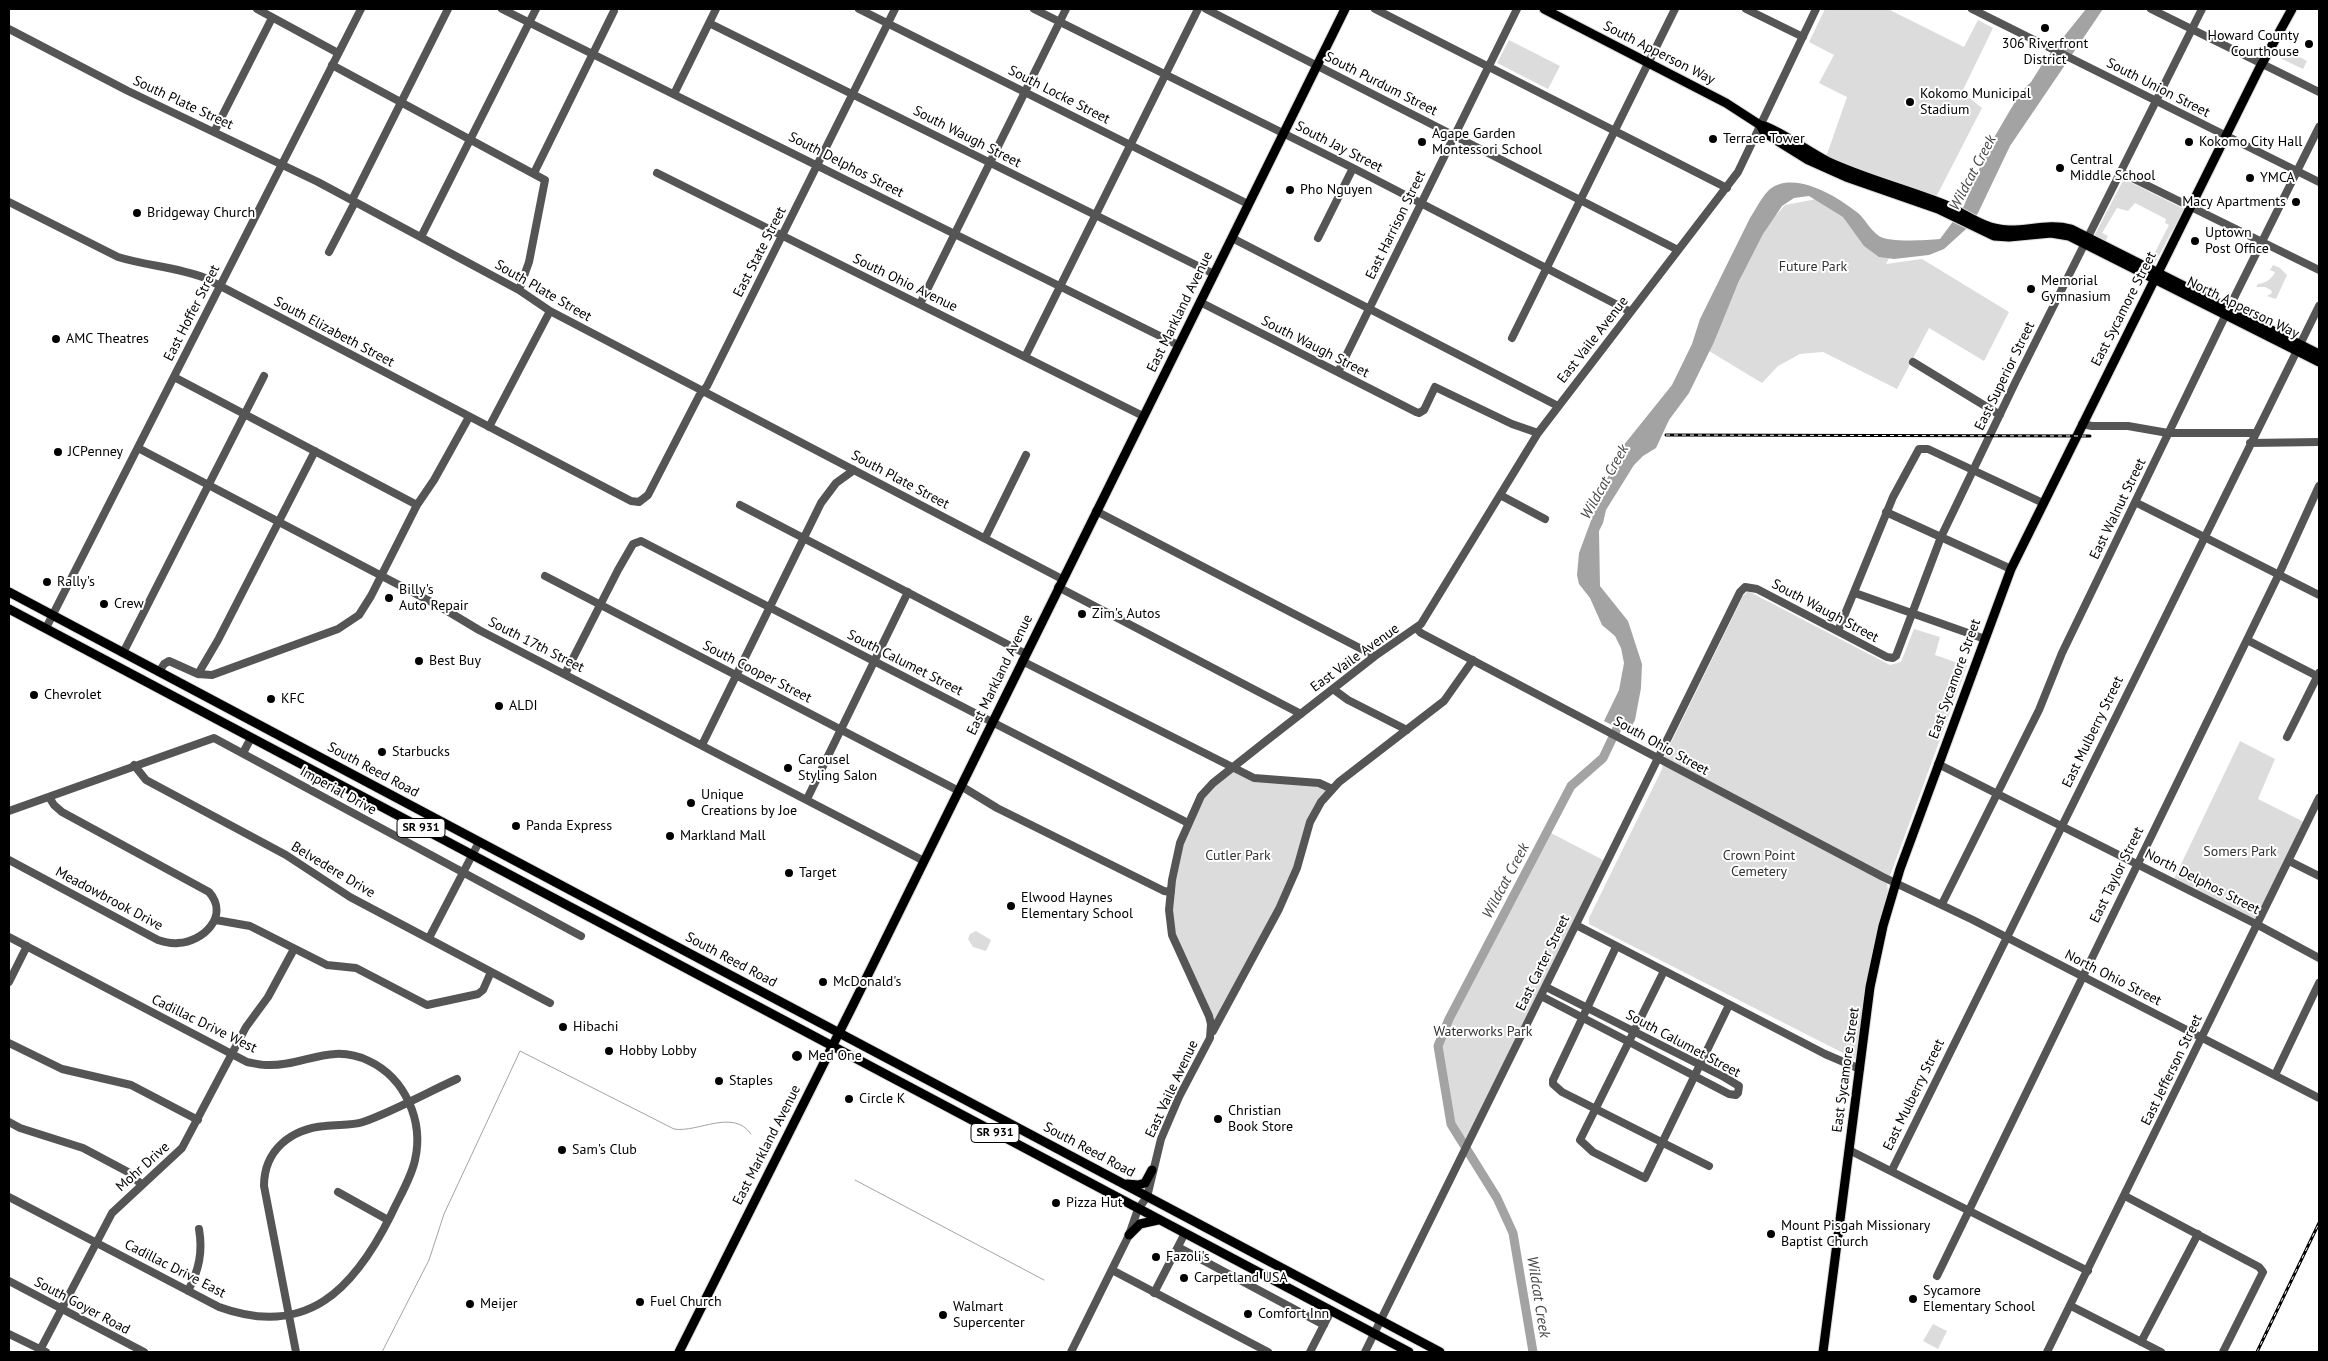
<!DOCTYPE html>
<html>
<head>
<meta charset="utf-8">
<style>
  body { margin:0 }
  #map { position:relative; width:2328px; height:1361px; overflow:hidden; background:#fff; font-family:"PT Sans",sans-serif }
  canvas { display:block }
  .frame { position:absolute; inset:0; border:10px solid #000; pointer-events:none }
</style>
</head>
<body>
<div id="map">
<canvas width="2328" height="1361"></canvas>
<div class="frame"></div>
</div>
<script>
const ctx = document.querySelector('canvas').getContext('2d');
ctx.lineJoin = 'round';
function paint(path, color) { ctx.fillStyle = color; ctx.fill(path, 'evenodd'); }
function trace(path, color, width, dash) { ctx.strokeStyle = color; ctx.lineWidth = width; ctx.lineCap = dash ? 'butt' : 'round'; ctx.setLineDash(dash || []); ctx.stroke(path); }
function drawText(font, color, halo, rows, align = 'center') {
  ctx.font = font + ' "PT Sans",sans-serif'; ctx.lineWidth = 4; ctx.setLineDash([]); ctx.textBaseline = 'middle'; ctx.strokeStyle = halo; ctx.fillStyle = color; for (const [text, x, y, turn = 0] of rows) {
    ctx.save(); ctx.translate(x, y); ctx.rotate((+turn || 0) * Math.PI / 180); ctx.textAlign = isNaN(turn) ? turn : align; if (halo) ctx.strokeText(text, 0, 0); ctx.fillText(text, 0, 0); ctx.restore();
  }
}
paint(new Path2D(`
  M1825 9H1888L1964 47 1978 20 1993 28 1962 92 1982 108 1936 197 1846 166 1826 157 1847 97 1819 83 1834 55 1809 42Z
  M1509 40 1560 66 1548 89 1497 63Z
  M2284 49 2307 61 2303 69 2282 59 2281 55Z
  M2124 179 2184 209 2152 268 2093 238ZM2135 203 2166 219 2165 223 2169 225 2151 260 2147 258 2145 262 2105 242 2108 236 2102 233 2117 208 2128 211Z
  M1822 198 1892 252 1886 264 1922 259 2009 312 1984 361 1929 328 1897 389 1823 352 1800 354 1778 366 1762 383 1709 351 1760 233 1785 205Z
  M2273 265 2280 268 2287 275 2276 299 2267 296 2272 293 2271 290 2265 287H2256L2258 284C2266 283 2272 279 2275 272L2270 270Z
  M1748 591 1890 665 1901 662 1914 629 1940 637 1935 655 1967 666 1887 884 1888 891 1874 944 1855 1059 1589 924V918L1662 769 1664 757 1743 596Z
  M2240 741 2275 759 2258 799 2306 823 2258 925 2173 881Z
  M1233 768 1242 772 1332 789 1321 802 1297 868 1226 1007 1211 1024 1170 922 1176 858 1201 796Z
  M1547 831 1607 862 1466 1149 1451 1124 1438 1046 1449 1019Z
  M976 931 991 940 986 951 973 947 968 939 970 934Z
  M1933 1324 1947 1331 1938 1349 1923 1341Z`), '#dcdcdc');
paint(new Path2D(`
  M2086 9H2103L2010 146 1978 213 1966 229 1944 249 1929 255 1894 259 1879 257 1864 246 1843 217 1809 196 1794 198 1782 206 1763 234 1739 281 1714 342 1689 393 1669 420 1656 448 1643 456 1634 465 1606 510 1603 523 1599 531 1600 586 1628 621 1642 664 1641 688 1635 720 1630 729 1624 731 1604 721 1619 690 1624 663 1621 648 1615 636 1602 625 1590 598 1579 584 1577 575 1579 553 1605 483 1623 446 1672 385 1692 344 1700 319 1750 218C1756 209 1762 196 1770 189 1795 170 1838 197 1858 213 1866 220 1870 230 1879 236 1890 243 1926 240 1940 239L1963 208 1988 148 2009 112 2021 92 2031 82 2045 60Z`), '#a3a3a3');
trace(new Path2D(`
  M855 1180 1044 1280
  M382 1352 429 1260 444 1214 520 1051 674 1129C698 1133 733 1108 751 1134`), '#a3a3a3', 1);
trace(new Path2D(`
  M1533 1352 1513 1233 1497 1198 1451 1124 1438 1046 1449 1019 1571 786 1603 758 1622 718`), '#a3a3a3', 9);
const major = new Path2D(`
  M1544 9 1726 103 1760 125 1764 132 1779 142 1808 160 1846 177 1938 209 1994 236 2009 237 2051 233 2069 236 2319 362
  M1760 125C1772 126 1811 153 1827 161 1863 178 1903 188 1941 203 1956 209 1970 219 1985 225 2015 238 2041 221 2071 229L2319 354
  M9 592 1440 1352
  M9 609 1409 1352
  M1127 1184 1138 1185 1145 1183 1152 1170
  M1129 1235 1140 1224 1158 1220
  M679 1352 854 1003 1345 9
  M1823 1352 1870 987 1883 926 1900 869 2011 569 2259 69 2292 9`);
trace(major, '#dbdbdb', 11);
trace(new Path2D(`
  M257 9 338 53
  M502 9 1178 345
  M859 9 1248 204
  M1034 9 1353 168 1631 312
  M1206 9 1678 250
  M1375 9 1727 188
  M1746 9 1803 37
  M1972 9 2319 182
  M2151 9 2319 92
  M709 23 1214 274
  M9 29 128 91 318 182 519 290 550 311 1062 579
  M332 65 545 180 529 262 519 290
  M674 94 716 9
  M214 132 272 18
  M2120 172 2319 270
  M534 173 614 11
  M657 173 1143 416
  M352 200 448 9
  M9 202 118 257C147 266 177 267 205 278L631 501 639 502 648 495 699 396 707 386 895 9
  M421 237 536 9
  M1232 238 1558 406
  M1318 238 1353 168
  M329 252 355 202
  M1200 302 1416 412 1419 413 1424 410 1435 387 1512 424 1538 433
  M920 304 1066 9
  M1512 338 1675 9
  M1025 357 1198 9
  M1913 362 2000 415
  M1338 372 1517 9
  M174 377 417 505
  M2082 424 2092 426H2128L2168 433H2256
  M489 427 550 311
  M2250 443 2319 442
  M138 448 439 606 479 630 924 861
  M1500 495 1545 519
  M2135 502 2319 595
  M740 505 1026 654
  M1096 511 1375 656
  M1886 512 2011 569
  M985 538 1026 455
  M545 576 959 791
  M1058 587 1301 714
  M1855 593 1985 639
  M46 628 361 9
  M1417 629 1421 633 1883 877 1973 920 2319 1098
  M1838 631 1893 497 1919 449H1928L2043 503
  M2247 640 2319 677
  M123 653 264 376
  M1022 661 1254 778 1319 783 1332 789
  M159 672 164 664 169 661 198 674 212 675 338 629 359 615 371 596 417 505 434 480 469 417
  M198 674 218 640 315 451
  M565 674 618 570 633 544 641 541 1188 823
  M1333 689 1348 700 1407 730
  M2287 737 2319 673
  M702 745 821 503 836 483 854 470
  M243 753 251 738
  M1938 764 2258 925 2319 958
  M134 765 146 780 286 855 350 897 550 1003
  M961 786 997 808 1164 891 1171 892
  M807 799 908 592
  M9 811 214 738 581 936
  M9 860 158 940C164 942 170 944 178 943 203 942 230 916 209 892L62 812 54 805 49 797
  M2289 861 2319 876
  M1942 904 2039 710 2062 653 2229 308 2319 127
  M216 920 250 926 327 965 356 968 427 1005 478 994 483 990 491 972
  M1576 925 1825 1054 1860 1069
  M9 937 247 1062C253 1063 259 1065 266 1065 303 1067 330 1042 369 1061 405 1078 424 1121 415 1160 411 1179 399 1197 391 1215 354 1289 307 1339 219 1307L9 1197
  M429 938 479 842
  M1616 947 1553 1080V1084L1562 1092 1709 1166
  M1664 971 1580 1140 1593 1152 1645 1178 1729 1005
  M9 982 27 946
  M1541 996 1729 1094 1736 1095 1738 1093 1739 1086 1724 1077 1546 987
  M1213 1031 1279 909 1297 868 1310 822 1321 802 1339 782 1444 701 1473 660
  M9 1043 62 1069 131 1085 198 1120
  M2275 1075 2319 983
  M9 1122 20 1128 83 1148 128 1172 142 1185
  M1849 1150 2088 1271
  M1892 1170 2319 306
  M338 1192 388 1220
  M2125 1196 2259 1267 2263 1272 2223 1352
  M1178 1247 1324 1325
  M1112 1270 1268 1352
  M1937 1276 2279 574 2319 486
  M9 1281 144 1352
  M188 1291C199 1270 203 1252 199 1229
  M1154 1293 1185 1233
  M2071 1306 2161 1352
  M9 1334 46 1352
  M2141 1342 2198 1234
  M39 1352 112 1213 182 1148 246 1027 268 997 294 949
  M296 1352 264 1186C264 1150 291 1129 325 1126 337 1124 351 1126 363 1122 392 1112 428 1092 457 1079
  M1071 1352 1129 1235 1138 1209 1147 1197 1161 1139 1179 1097 1210 1038 1211 1024 1209 1016 1172 935 1169 910 1172 880 1180 843 1201 796 1213 783 1266 741 1375 656 1421 624 1538 433 1738 172 1816 9
  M1310 1352 1331 1311
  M1365 1352 1740 592 1745 587 1757 589 1887 657 1893 658 1896 656 1941 537 2015 383 2202 9
  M2047 1352 2319 798`), '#555', 8);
trace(major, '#000', 9);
const rail = new Path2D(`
  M1666 435 2090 436
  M2257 1352 2319 1223`);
trace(rail, '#000', 3);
trace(rail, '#fff', 1, [4]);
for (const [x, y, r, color] of [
  [2045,28,5,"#000"],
  [2309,44,5,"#000"],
  [1910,102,5,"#000"],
  [1713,139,5,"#000"],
  [1422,142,5,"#000"],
  [2189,142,5,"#000"],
  [2060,168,5,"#000"],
  [2250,178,5,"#000"],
  [1290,190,5,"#000"],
  [2296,202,5,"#000"],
  [137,213,5,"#000"],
  [2195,241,5,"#000"],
  [2031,289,5,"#000"],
  [56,339,5,"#000"],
  [58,452,5,"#000"],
  [47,582,5,"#000"],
  [389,598,5,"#000"],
  [104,604,5,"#000"],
  [1082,614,5,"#000"],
  [419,661,5,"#000"],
  [34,695,5,"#000"],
  [271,699,5,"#000"],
  [499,706,5,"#000"],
  [382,752,5,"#000"],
  [788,768,5,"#000"],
  [691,803,5,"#000"],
  [516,826,5,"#000"],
  [670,836,5,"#000"],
  [789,873,5,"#000"],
  [1011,906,5,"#000"],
  [823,982,5,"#000"],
  [563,1027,5,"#000"],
  [609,1051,5,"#000"],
  [797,1056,6,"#000"],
  [719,1081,5,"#000"],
  [849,1099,5,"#000"],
  [1218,1119,5,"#000"],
  [562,1150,5,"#000"],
  [1056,1203,5,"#000"],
  [1771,1234,5,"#000"],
  [1156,1257,5,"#000"],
  [1184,1278,5,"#000"],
  [1913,1299,5,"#000"],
  [640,1302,5,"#000"],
  [470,1304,5,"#000"],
  [1248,1314,5,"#000"],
  [943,1315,5,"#000"]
]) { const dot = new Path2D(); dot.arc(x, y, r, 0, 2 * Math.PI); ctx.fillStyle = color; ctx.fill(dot); trace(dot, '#fff', 2); }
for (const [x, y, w] of [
  [421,828,48],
  [995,1133,48]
]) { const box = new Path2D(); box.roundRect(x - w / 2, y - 9.5, w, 19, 4); ctx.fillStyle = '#fff'; ctx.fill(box); trace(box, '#000', 1); }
drawText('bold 12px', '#000', null, [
  ["SR 931",421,828],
  ["SR 931",995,1133]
]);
drawText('14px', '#000', '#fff', [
  ["Howard County",2299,36,"right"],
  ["Courthouse",2299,52,"right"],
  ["306 Riverfront",2045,44,"center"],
  ["District",2045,60,"center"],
  ["Kokomo Municipal",1920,94],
  ["Stadium",1920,110],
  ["Agape Garden",1432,134],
  ["Montessori School",1432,150],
  ["Terrace Tower",1723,139],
  ["Kokomo City Hall",2199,142],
  ["Central",2070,160],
  ["Middle School",2070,176],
  ["YMCA",2260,178],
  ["Pho Nguyen",1300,190],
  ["Macy Apartments",2286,202,"right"],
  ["Bridgeway Church",147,213],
  ["Uptown",2205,233],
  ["Post Office",2205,249],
  ["Memorial",2041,281],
  ["Gymnasium",2041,297],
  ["AMC Theatres",66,339],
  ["JCPenney",68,452],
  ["Rally's",57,582],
  ["Billy's",399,590],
  ["Auto Repair",399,606],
  ["Crew",114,604],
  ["Zim's Autos",1092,614],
  ["Best Buy",429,661],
  ["Chevrolet",44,695],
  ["KFC",281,699],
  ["ALDI",509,706],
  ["Starbucks",392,752],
  ["Carousel",798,760],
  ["Styling Salon",798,776],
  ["Unique",701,795],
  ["Creations by Joe",701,811],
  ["Panda Express",526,826],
  ["Markland Mall",680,836],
  ["Target",799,873],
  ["Elwood Haynes",1021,898],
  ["Elementary School",1021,914],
  ["McDonald's",833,982],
  ["Hibachi",573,1027],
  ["Hobby Lobby",619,1051],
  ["Med One",808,1056],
  ["Staples",729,1081],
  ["Circle K",859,1099],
  ["Christian",1228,1111],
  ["Book Store",1228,1127],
  ["Sam's Club",572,1150],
  ["Pizza Hut",1066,1203],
  ["Mount Pisgah Missionary",1781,1226],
  ["Baptist Church",1781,1242],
  ["Fazoli's",1166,1257],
  ["Carpetland USA",1194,1278],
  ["Sycamore",1923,1291],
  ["Elementary School",1923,1307],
  ["Fuel Church",650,1302],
  ["Meijer",480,1304],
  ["Walmart",953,1307],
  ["Supercenter",953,1323],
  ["Comfort Inn",1258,1314]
], 'left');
drawText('14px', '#000', '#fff', [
  ["South Apperson Way",1659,53,27],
  ["South Purdum Street",1381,84,27],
  ["South Union Street",2158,88,27],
  ["South Locke Street",1059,95,27],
  ["South Plate Street",183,103,25],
  ["South Waugh Street",967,137,27],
  ["South Jay Street",1339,147,27],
  ["South Delphos Street",846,165,27],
  ["East Harrison Street",1396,225,-64],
  ["East State Street",760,252,-63],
  ["South Ohio Avenue",905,283,26],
  ["South Plate Street",543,291,30],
  ["North Apperson Way",2243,308,26],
  ["East Sycamore Street",2124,309,-63],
  ["East Markland Avenue",1180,312,-64],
  ["East Hoffer Street",192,313,-63],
  ["South Elizabeth Street",334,332,28],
  ["East Vaile Avenue",1593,340,-52],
  ["South Waugh Street",1315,347,27],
  ["East Superior Street",2005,376,-64],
  ["South Plate Street",900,480,28],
  ["East Walnut Street",2118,509,-64],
  ["South Waugh Street",1825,611,28],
  ["South 17th Street",536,645,27],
  ["East Vaile Avenue",1355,658,-36],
  ["South Calumet Street",905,663,27],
  ["South Cooper Street",757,672,27],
  ["East Markland Avenue",1000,675,-64],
  ["East Sycamore Street",1955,679,-70],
  ["East Mulberry Street",2093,732,-64],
  ["South Ohio Street",1661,746,29],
  ["South Reed Road",373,770,28],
  ["Imperial Drive",338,791,29],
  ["Belvedere Drive",333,870,31],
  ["East Taylor Street",2117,875,-64],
  ["North Delphos Street",2202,882,27],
  ["Meadowbrook Drive",109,899,28],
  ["South Reed Road",731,960,28],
  ["East Carter Street",1543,963,-64],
  ["North Ohio Street",2113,978,27],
  ["Cadillac Drive West",204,1024,26],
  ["South Calumet Street",1683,1044,28],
  ["East Sycamore Street",1846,1070,-82],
  ["East Jefferson Street",2172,1070,-64],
  ["East Vaile Avenue",1172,1089,-65],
  ["East Mulberry Street",1914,1095,-64],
  ["East Markland Avenue",767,1145,-63],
  ["South Reed Road",1089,1150,28],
  ["Mohr Drive",143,1167,-42],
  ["Cadillac Drive East",175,1269,27],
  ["South Goyer Road",82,1306,28]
]);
drawText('14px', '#333', '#fff', [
  ["Future Park",1813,267],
  ["Somers Park",2240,852],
  ["Cutler Park",1238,856],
  ["Crown Point",1759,856],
  ["Cemetery",1759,872],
  ["Waterworks Park",1483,1032]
]);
drawText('italic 15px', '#444', '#fff', [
  ["Wildcat Creek",1973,173,-62],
  ["Wildcat Creek",1605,482,-61],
  ["Wildcat Creek",1506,881,-62],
  ["Wildcat Creek",1538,1297,81]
]);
</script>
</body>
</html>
